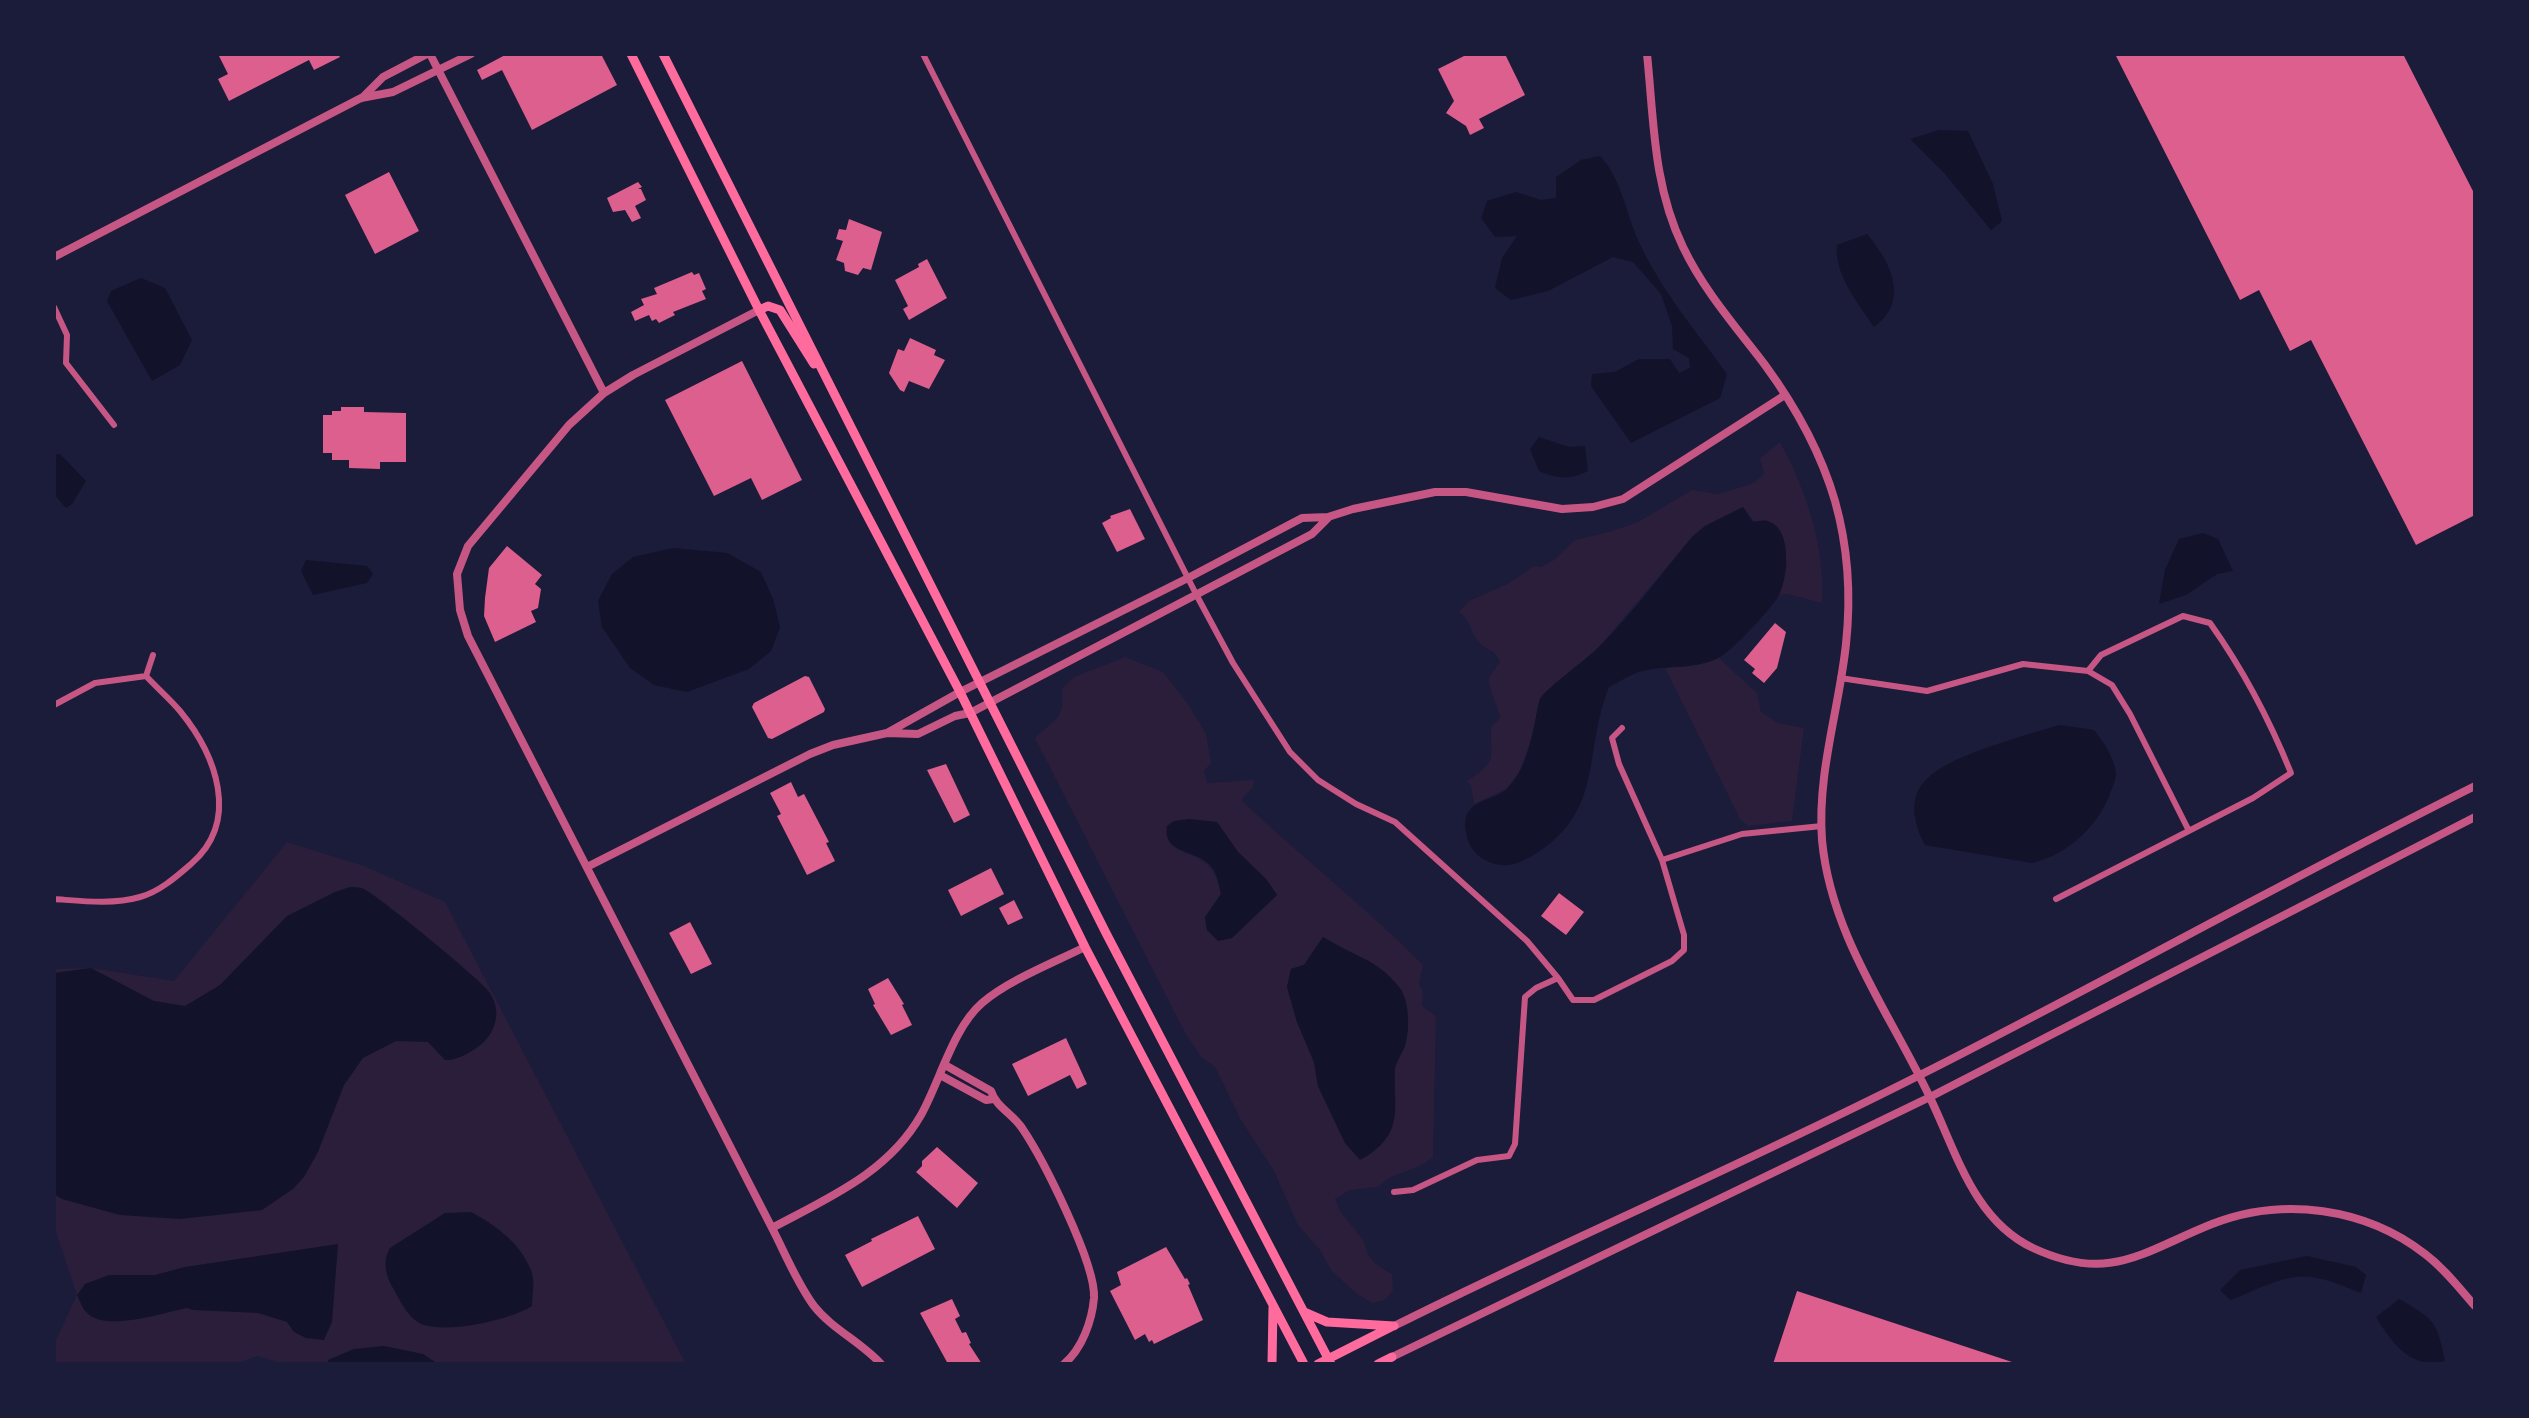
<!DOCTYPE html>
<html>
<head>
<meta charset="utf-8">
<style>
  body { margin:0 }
  #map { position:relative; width:2529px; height:1418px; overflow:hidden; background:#1b1b3a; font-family:"Alegreya Sans",sans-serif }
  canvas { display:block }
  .frame { position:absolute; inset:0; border:56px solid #1b1b3a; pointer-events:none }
</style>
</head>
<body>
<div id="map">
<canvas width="2529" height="1418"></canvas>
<div class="frame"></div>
</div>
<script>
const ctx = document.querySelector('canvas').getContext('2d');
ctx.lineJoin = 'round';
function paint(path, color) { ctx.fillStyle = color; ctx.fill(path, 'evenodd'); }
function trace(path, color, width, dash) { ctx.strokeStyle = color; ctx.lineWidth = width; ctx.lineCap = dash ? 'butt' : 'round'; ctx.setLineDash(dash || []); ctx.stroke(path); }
paint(new Path2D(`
  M1780 442C1807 492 1825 546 1822 603L1787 594 1779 595 1787 564 1743 507 1705 526 1693 536 1599 647 1540 698 1533 734 1519 773 1506 789 1474 804 1471 786 1467 781C1499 760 1490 760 1491 727L1500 718C1499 707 1487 687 1489 678 1491 673 1498 666 1500 661 1492 647 1489 652 1481 644 1471 635 1472 621 1459 612L1469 601 1509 583 1534 566 1541 567 1554 560 1575 540 1609 532 1638 522 1692 490 1718 494 1754 483 1764 473 1760 458Z
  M1125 657 1163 672 1188 704 1206 734 1211 763 1204 771 1207 783 1254 780 1253 787 1241 800C1300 856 1365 906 1423 965L1419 984 1423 992 1422 1006 1436 1016 1433 1157C1416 1172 1393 1171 1378 1187L1350 1190 1335 1199 1340 1211 1363 1240 1369 1256 1378 1266 1392 1274 1393 1290 1385 1300 1372 1303 1357 1294 1331 1270 1320 1250 1298 1225 1274 1171 1241 1120 1215 1067 1201 1057 1184 1031 1035 738C1055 718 1065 720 1062 689L1074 677ZM1217 822 1238 852 1266 879 1277 895 1232 937 1207 931 1205 918 1221 894C1215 868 1209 861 1183 852ZM1323 937 1374 964 1402 990 1403 1050 1395 1066 1394 1093 1345 1143 1318 1086 1314 1062 1297 1022 1287 987 1291 969 1304 965Z
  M1719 658 1757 693 1761 712 1778 723 1804 728 1792 821 1748 826 1740 819 1665 668Z
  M287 842 364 866 445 902 686 1364H284L257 1356 236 1364H54V1344L77 1295 54 1226V969L91 968 174 981Z`), '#2a1e3b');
paint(new Path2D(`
  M1939 130 1968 131 1993 184 2002 221 1991 230 1945 174 1910 139Z
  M1600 156C1622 180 1625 211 1638 240 1660 289 1696 331 1727 374L1720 398 1631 443 1591 386 1592 374 1615 372 1639 359H1670L1679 373 1690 368 1689 358 1673 349 1672 326 1661 294 1633 262 1613 257 1548 291 1511 300 1495 288 1502 258 1517 236 1495 237 1481 218 1487 201 1516 192 1541 200 1556 198V177L1581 160Z
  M1867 234C1890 262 1911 300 1874 327 1858 303 1834 274 1837 245Z
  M141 278 165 288 192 340 180 365 152 381 107 301 111 291Z
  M1539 437 1569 447 1585 446 1588 471C1570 480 1558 479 1539 471L1530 449Z
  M60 454 86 481 72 504 66 508 54 494V455Z
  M1743 507 1753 522C1759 521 1765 519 1770 522 1792 530 1788 578 1779 595 1773 607 1733 650 1720 657 1698 670 1667 665 1642 671 1631 674 1619 682 1609 687 1583 750 1605 809 1537 853 1522 862 1509 869 1492 863 1477 858 1468 847 1466 832 1460 800 1489 803 1507 789 1510 786 1515 779 1518 774 1528 759 1532 735 1536 717 1537 712 1538 704 1540 699 1546 688 1587 659 1599 647 1633 613 1662 573 1693 536L1705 526Z
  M2203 533 2218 539 2233 571 2217 574 2186 595 2159 604 2165 570 2179 539Z
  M673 548 727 553 761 572 773 599 780 627 771 651 749 669 687 692 654 685 630 668 602 627 598 601 612 574 633 557Z
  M306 560 367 566 373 574 367 583 313 595 301 571Z
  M2060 725 2094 730C2104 742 2114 758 2116 774 2116 779 2113 786 2111 791 2099 826 2067 855 2032 863L1925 845C1895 786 1933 768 1983 749 2009 740 2034 732 2060 725Z
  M1189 819 1217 822 1238 852 1266 879 1277 895 1232 938 1218 941 1207 930 1205 917 1221 894C1219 884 1217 872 1210 865 1196 849 1162 855 1167 826L1174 821Z
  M350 887C354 887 358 887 362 888 375 893 483 981 490 993 501 1010 497 1029 483 1043 473 1051 457 1061 445 1060L428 1042 396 1041 363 1058 344 1085 318 1152 304 1177 293 1189 262 1210 180 1219 120 1215 62 1199 54 1194V973L91 968 154 1001 185 1006 220 985 287 916 335 892Z
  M1323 937C1350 956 1376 957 1399 987 1410 1000 1410 1031 1405 1046 1402 1054 1396 1061 1395 1069 1393 1087 1398 1107 1393 1124 1389 1140 1374 1153 1360 1160L1345 1143 1318 1086 1314 1062 1297 1022 1287 987 1291 969 1304 965Z
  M471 1212C495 1225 519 1242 530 1268 536 1279 532 1294 532 1306 510 1320 450 1333 424 1325 409 1320 400 1301 393 1288 386 1276 382 1261 390 1248L445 1213Z
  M338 1244 332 1322 324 1340 306 1338 294 1332 287 1322 258 1313 193 1310 187 1308C162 1313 106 1332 87 1313 82 1308 80 1301 77 1295L85 1284 109 1275H155L185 1267Z
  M2307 1256 2356 1267 2366 1275 2361 1293C2345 1287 2329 1279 2311 1277 2285 1273 2255 1291 2230 1300L2220 1290 2240 1270Z
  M2399 1299C2434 1319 2437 1321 2445 1361 2411 1370 2392 1343 2376 1317Z
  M384 1346 423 1354 438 1364H329L328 1360 354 1349Z`), '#12122b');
paint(new Path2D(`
  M218 54H338L340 57 314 70 309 60 229 101 218 79 228 74Z
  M507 54H601L617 85 532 130 502 70 482 80 477 70Z
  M1468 54H1505L1525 95 1479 119 1484 128 1470 135 1466 126 1446 113 1454 101 1438 69Z
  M2115 54H2403L2475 195V515L2416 545 2311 340 2290 351 2259 290 2240 300Z
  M389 172 419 231 375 254 345 195Z
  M638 182 642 187 638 189H641L646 200 635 206 641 218 632 222 625 210 613 212 607 198Z
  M849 219 882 232 871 270 863 268 858 275 845 271 844 263 836 260 843 241 836 239 839 229 846 230Z
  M927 259 947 298 909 320 903 309 908 306 895 280 919 267 918 264Z
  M692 272 694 275 699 273 706 289 702 291 706 299 673 312 675 315 659 323 656 319 652 321 649 315 635 321 631 312 644 305 641 299 657 294 654 288Z
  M910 338 936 350 934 355 945 360 929 389 909 381 904 392 900 390 889 373 898 349 904 351Z
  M742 361 802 480 762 500 751 478 714 496 665 400Z
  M341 407H364V412L406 413V462H380V469L349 468V460H332V453H323V415H332V411H341Z
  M1130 509 1145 539 1117 552 1102 523 1111 518 1110 516Z
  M507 546 542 575 535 584 541 589 538 608 531 611 536 622 495 642 484 616 485 598 489 568Z
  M1775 623 1786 632 1777 668 1764 683 1752 673 1755 669 1744 660Z
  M805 676 809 677 825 709 824 712 772 739 768 738 752 707 754 703Z
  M946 764 970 815 954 823 927 770Z
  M791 782 798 797 804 794 829 842 826 843 835 861 807 875 777 816 781 814 770 793Z
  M991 868 1004 894 961 916 948 890Z
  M1559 893 1584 912 1566 935 1541 916Z
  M1014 900 1023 918 1008 925 999 908Z
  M690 922 712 964 691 974 669 933Z
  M888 978 904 1004 902 1005 912 1025 891 1035 873 1005 875 1004 868 989Z
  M1066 1038 1087 1084 1077 1089 1070 1075 1028 1096 1012 1064Z
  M937 1147 978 1183 957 1208 916 1172 922 1166V1161Z
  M918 1216 935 1249 862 1287 845 1255 872 1241 871 1239Z
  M1166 1247 1185 1279 1187 1278 1190 1284 1188 1285 1203 1320 1154 1344 1152 1340 1149 1342 1145 1334 1135 1340 1110 1291 1121 1285 1117 1272Z
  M1797 1291 2015 1363V1364H1773Z
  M952 1299 960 1316 955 1319 962 1333 966 1332 971 1343 969 1344 982 1364H948L920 1313Z`), '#dd5f8e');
trace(new Path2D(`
  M923 54 1197 596 1233 663 1290 752 1318 780 1356 804 1395 822 1527 941 1558 978 1536 988 1525 997 1515 1144 1509 1156 1477 1160 1413 1190 1394 1192
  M54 307 67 335 66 363 114 425
  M146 676 153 655
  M1840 678 1927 691 2023 664 2088 671 2112 685 2130 714 2188 829
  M54 705 95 683 146 676
  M1622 728 1612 738 1619 764 1662 860
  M54 899C82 901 112 905 140 897 159 892 176 877 191 864 241 821 216 755 180 711 170 699 157 688 146 676
  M2056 899 2253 798 2291 773C2270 721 2242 668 2210 623L2183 616 2101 655 2088 671
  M1558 978 1573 1000H1594L1672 961 1684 950V935L1662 860 1742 834 1822 826`), '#c65784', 6);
trace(new Path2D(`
  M430 54 604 393
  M1647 54C1654 121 1653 185 1683 247 1704 291 1736 327 1765 365 1795 406 1821 453 1835 501 1848 547 1851 597 1846 644 1839 710 1817 773 1822 840 1831 938 1893 1017 1933 1104 1958 1158 1976 1221 2033 1248 2110 1284 2144 1251 2212 1224 2283 1196 2366 1208 2425 1254 2445 1269 2459 1288 2475 1306
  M362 98 383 77 427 54
  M54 257 361 98 393 92 471 54
  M759 310 633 375 604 393 569 425 468 546 457 574 460 610 468 636 772 1228C785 1253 797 1283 814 1306 832 1329 861 1342 881 1364
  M887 733 960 692 1188 578 1302 518 1328 517 1353 509 1435 492H1466L1562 509 1593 507 1623 499 1785 395
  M587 867 810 754 833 745 887 733 918 734 955 716 970 713 1312 534 1328 518
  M945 1065 991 1091C996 1107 1013 1114 1022 1128 1043 1159 1096 1264 1094 1298 1092 1321 1082 1349 1064 1364
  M940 1075 986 1100 994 1099
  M772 1228C828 1198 888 1173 921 1115 940 1081 953 1028 982 1003 1009 980 1053 963 1085 947
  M1394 1326C1568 1239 1747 1163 1920 1075 2106 981 2288 879 2475 786
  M1392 1357 1930 1097 2475 817`), '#c65784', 8);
trace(new Path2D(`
  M631 54 759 310 960 692 1085 947 1304 1364
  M663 54 1107 935 1331 1364
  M759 310 768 306 780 310 814 364
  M1304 1312 1327 1322 1394 1326
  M1272 1364 1273 1307
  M1318 1364 1391 1327
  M1378 1364 1392 1357`), '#ff6b9d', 9);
</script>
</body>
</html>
